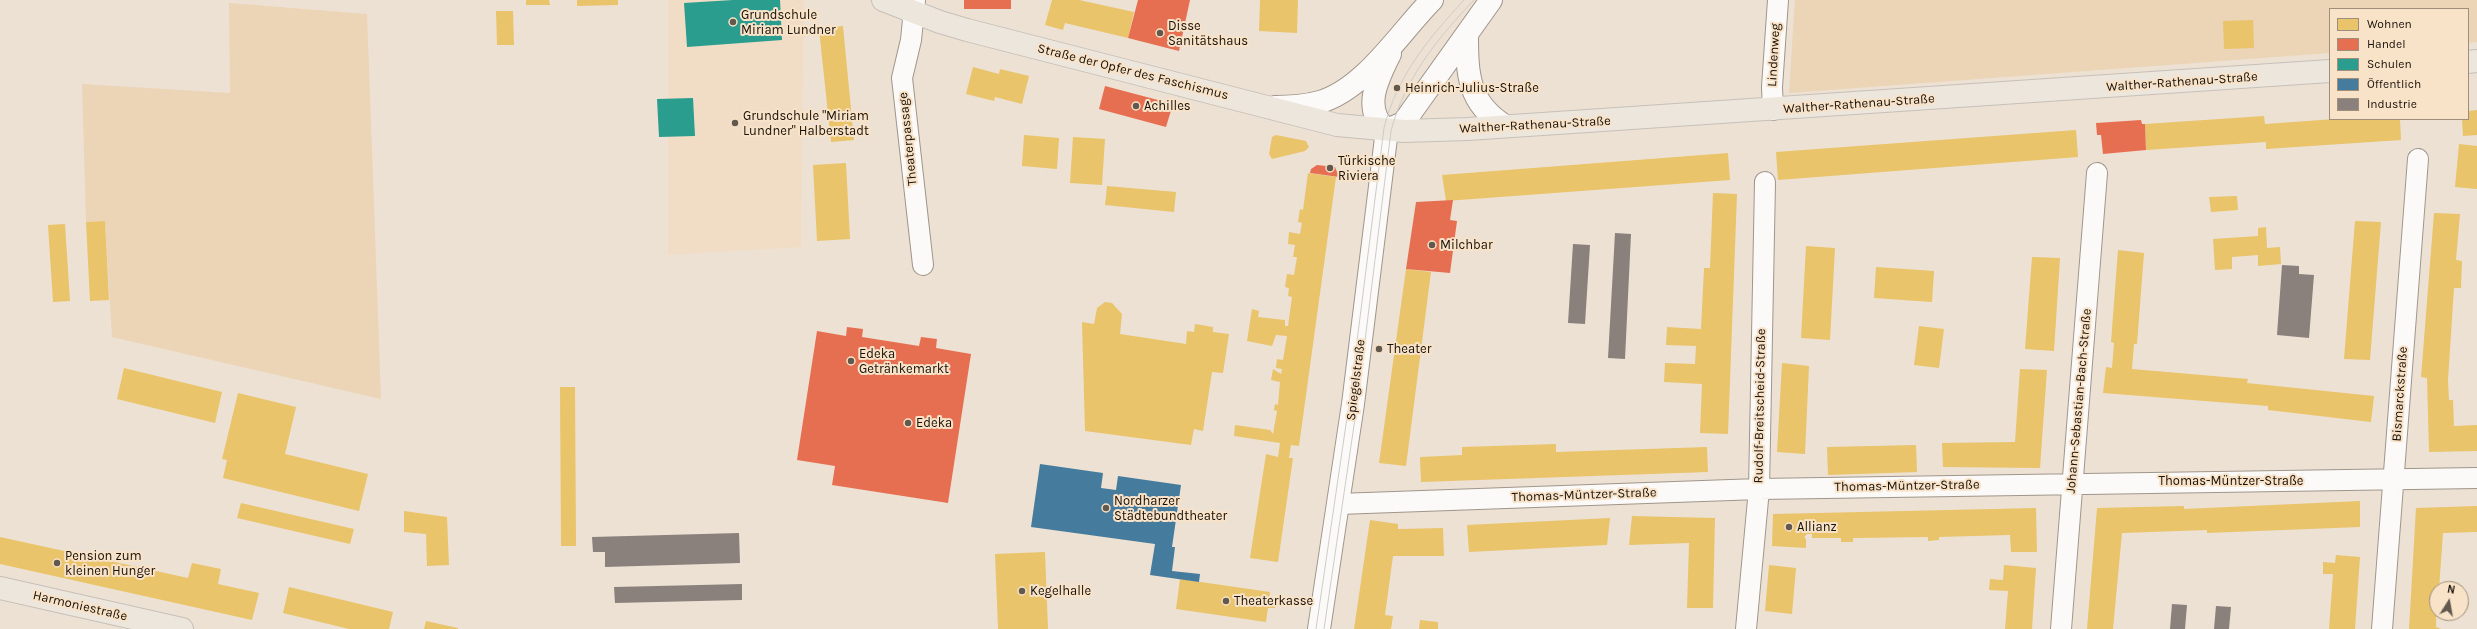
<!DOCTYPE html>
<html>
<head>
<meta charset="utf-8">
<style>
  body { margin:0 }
  #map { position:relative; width:2477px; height:629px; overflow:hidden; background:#ede1d3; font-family:Karla,sans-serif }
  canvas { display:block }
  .legend { position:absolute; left:2329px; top:8px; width:140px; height:112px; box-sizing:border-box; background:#f8e2c8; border:1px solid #9e8e7b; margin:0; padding:5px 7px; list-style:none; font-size:12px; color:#171007 }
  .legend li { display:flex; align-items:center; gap:8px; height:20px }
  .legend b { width:20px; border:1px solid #9e8e7b }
  .north { position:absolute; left:2429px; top:581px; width:40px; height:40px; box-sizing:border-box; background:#f8e2c8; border:1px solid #9e8e7b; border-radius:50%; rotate:11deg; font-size:11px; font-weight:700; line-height:16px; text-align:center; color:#171007 }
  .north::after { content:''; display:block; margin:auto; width:14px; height:18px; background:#62594e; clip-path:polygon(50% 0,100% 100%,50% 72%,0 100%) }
</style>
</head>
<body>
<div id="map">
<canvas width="2477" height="629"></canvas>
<ul class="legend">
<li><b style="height:11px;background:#e9c46a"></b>Wohnen</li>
<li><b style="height:11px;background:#e76f51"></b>Handel</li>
<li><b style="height:11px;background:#2a9d8f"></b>Schulen</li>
<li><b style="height:11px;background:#457b9d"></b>Öffentlich</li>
<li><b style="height:11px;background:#8a817c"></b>Industrie</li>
</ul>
<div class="north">N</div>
</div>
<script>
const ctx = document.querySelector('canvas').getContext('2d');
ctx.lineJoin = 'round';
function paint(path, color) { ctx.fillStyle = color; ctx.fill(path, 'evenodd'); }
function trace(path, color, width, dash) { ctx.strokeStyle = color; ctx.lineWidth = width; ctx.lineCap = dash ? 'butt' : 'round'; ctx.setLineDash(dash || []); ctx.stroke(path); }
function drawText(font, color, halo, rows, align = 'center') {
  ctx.font = font + ' Karla,sans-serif'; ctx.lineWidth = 4; ctx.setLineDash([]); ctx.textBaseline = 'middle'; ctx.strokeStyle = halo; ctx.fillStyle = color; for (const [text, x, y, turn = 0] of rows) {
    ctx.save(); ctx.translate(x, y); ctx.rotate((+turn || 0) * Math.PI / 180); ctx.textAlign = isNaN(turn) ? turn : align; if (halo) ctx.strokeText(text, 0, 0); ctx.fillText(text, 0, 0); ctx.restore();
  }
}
paint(new Path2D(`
  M668 0H804L801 247 668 255Z`), '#f1ddc5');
paint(new Path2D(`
  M1795 0H2477V42L2468 43V9H2330V53L1789 93Z
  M229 3 367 14 381 399 112 337 105 221 86 222 82 84 230 93Z`), '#ecd4b6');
paint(new Path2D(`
  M526 0H549L550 5H526Z
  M577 0H618V5L577 6Z
  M1052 0H1079L1134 12 1128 38 1065 23 1063 30 1045 25Z
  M1260 0H1298L1297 33 1259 31Z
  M496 11H513L514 45H497Z
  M2253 20 2254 48 2224 49 2223 21Z
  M843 26 854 140 831 142 819 29Z
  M973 67 999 74 1000 69 1029 76 1022 104 995 97 994 101 966 94Z
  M2477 110V135L2463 136 2462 119H2468V111Z
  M2264 116 2265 124 2335 119H2400L2401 140 2266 149V142L2146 150 2145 124Z
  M2076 130 2078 157 1778 180 1776 152Z
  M1024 135 1059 138 1057 169 1022 166Z
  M1276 135 1306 141 1309 147 1305 151 1272 159 1269 154 1272 137Z
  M1073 137 1105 139 1102 185 1070 183Z
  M2459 144 2477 146V189L2455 187Z
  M1728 153 1730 180 1446 201 1442 175Z
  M846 163 850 239 817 241 813 165Z
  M1308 173 1336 177 1299 446 1291 445 1289 458H1293L1278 562 1250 558 1266 454 1278 457 1280 443 1234 436 1235 425 1270 430 1273 434 1277 411 1274 410 1275 404 1278 405 1280 382 1271 380 1273 369 1281 374 1282 369 1276 368 1277 359 1283 360 1287 336 1276 335 1272 346 1247 341 1252 309 1259 311 1258 317 1285 320V326H1288L1292 297 1288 296 1289 288 1285 287 1287 274 1294 275 1297 257H1293L1295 245 1288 244 1289 232 1300 234 1302 223 1298 222 1300 209 1303 210Z
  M1107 186 1176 192 1174 212 1105 205Z
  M1713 193 1737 194 1728 434 1700 433 1702 384 1664 382 1665 363 1695 364 1696 346 1666 345 1667 327 1701 329 1704 268H1710Z
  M2237 196 2238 210 2211 212 2209 197Z
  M2434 213 2460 214 2456 260 2462 261 2461 288H2454L2448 380 2449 400H2453L2454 426 2477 425V451L2429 452 2427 378 2421 377Z
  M105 221 109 300 90 301 86 222Z
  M2355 221 2381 222 2370 360 2344 359Z
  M65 224 70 301 53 302 48 225Z
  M2266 227 2267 248 2280 247 2281 264 2258 266V255L2232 257V269L2215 270 2213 239 2258 236V228Z
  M1806 246 1835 248 1830 340 1801 338Z
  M2118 250 2144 253 2137 344H2134L2132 369 2248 379 2247 383 2374 396 2371 422 2268 410V406L2103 393 2106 367 2112 368 2114 343 2111 342Z
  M2032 257 2060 258 2054 351 2025 349Z
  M1876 267 1934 271 1932 302 1874 298Z
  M1406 269 1431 272 1406 466 1379 463Z
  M1105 302 1112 303 1122 314 1120 334 1186 344 1187 331 1194 332 1195 324 1213 327V332L1229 334 1223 373 1212 372 1203 431 1194 429 1191 445 1085 431 1082 322 1094 324 1097 308Z
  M1919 326 1944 329 1939 368 1914 365Z
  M1782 363 1809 366 1805 454 1777 452Z
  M124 368 222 392 215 423 117 399Z
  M2020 369 2047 370 2040 468 1943 467 1942 443 2015 442Z
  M560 387H575L576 546H561Z
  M238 393 296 407 285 454 368 474 359 511 223 478 227 460 222 459Z
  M1556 444V452L1707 447 1708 472 1421 482 1420 457 1462 455V447Z
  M1916 445 1917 472 1828 475 1827 447Z
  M2360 501V527L2207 533V530L2122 533 2113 629H2087L2097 508 2184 506V509Z
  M241 503 354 529 350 544 237 518Z
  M2477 506V532L2443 533 2439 589H2437L2436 627 2441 629H2409L2416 508Z
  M2036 508 2037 552H2011L2010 535 1939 537V540L1928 541V537L1857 538H1853V542H1841V538H1812V534H1807L1804 537 1806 539V548L1772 546 1773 514Z
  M404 511 447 517 449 565 427 566 426 534 404 532Z
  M1632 516 1715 518 1713 608H1687L1689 543 1629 545Z
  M1610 518 1607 545 1469 552 1467 525Z
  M1370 520 1398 524V529L1443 528 1444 556H1393L1385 615 1393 616 1391 629H1354Z
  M0 537 188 578 192 563 221 569 218 584 259 593 252 620 0 564Z
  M1045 552 1048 629H998L995 554Z
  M2336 555 2360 557 2355 629H2329L2333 574H2323V562L2335 563Z
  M1769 565 1796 568 1792 614 1765 611Z
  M2004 565 2036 568 2032 629H2005L2008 591 1989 590 1990 579 2003 580Z
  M1180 579 1270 592 1269 599 1276 601 1275 608H1268L1266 622 1176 609Z
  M289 587 393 612 389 629H349L283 613Z
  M1420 620 1438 622V629H1419Z
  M426 621 458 628V629H424Z`), '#e9c46a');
paint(new Path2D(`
  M964 0H1011V9H964Z
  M1138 0H1190L1179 51 1128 38Z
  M1105 86 1173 104 1166 127 1099 109Z
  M2141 120 2142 124H2145L2146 150 2103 154 2101 135H2097L2096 123Z
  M1317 165 1335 167 1339 177 1310 173 1311 169Z
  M1453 200 1450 220 1457 221 1450 273 1406 269 1416 202Z
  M847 327 863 329 862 337 919 346 921 337 937 339 936 348 971 354 948 503 832 485 835 466 797 460 817 331 846 336Z`), '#e76f51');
paint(new Path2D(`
  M733 0H780L782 40 687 47 684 3Z
  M693 98 695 136 659 137 657 99Z`), '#2a9d8f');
paint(new Path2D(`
  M1040 464 1103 473 1101 488 1116 490 1118 476 1181 485 1172 547H1175L1172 571 1200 574 1199 582 1150 575 1155 544 1031 527Z`), '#457b9d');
paint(new Path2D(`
  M1615 233 1631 234 1625 359 1608 358Z
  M1573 244 1590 245 1585 324 1568 323Z
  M2282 265 2299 266V274L2314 275 2309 338 2277 335Z
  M739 533 740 563 605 567V552H593L592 537Z
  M742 584V600L615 603 614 587Z
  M2172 604 2187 605 2185 629H2170Z
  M2216 606 2231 607 2229 629H2214Z`), '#8a817c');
const minor = new Path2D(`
  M915 0 911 40 902 78 923 265
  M1773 110 1772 87 1778 0
  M1338 504 1759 489 2477 478
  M1746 629 1759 489 1765 182
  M2061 629 2097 173
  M2382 629 2418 159`);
const tertiary = new Path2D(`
  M1467 34C1467 75 1468 103 1505 126
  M1275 107C1290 107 1305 106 1320 102 1365 89 1400 32 1432 0
  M1387 130 1403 123 1409 115 1491 0
  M1387 130C1361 110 1378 78 1390 54
  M1319 629 1353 404 1387 130`);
const primary = new Path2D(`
  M883 0 940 22 967 30 1337 125 1404 131 1468 129 2330 71
  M2468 62 2477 61
  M0 588 182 629`);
trace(minor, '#9f968b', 22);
trace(tertiary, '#9f968b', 24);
trace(primary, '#c6c0b9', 24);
trace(minor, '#fcfaf8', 20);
trace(tertiary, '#fcfaf8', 22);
trace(primary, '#ede6dd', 22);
trace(new Path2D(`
  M1316 629 1349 404 1384 128C1397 76 1428 39 1464 0
  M1324 629 1357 405 1391 131C1405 78 1437 39 1474 0`), '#cecbc7', 1);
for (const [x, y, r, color] of [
  [733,22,4,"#62594e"],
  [1160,33,4,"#62594e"],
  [1397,88,4,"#62594e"],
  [1136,106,4,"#62594e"],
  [735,123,4,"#62594e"],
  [1330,168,4,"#62594e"],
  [1432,245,4,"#62594e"],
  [1379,349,4,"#62594e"],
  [851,361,4,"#62594e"],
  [908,423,4,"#62594e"],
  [1106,508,4,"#62594e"],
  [1789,527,4,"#62594e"],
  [57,563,4,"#62594e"],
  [1022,591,4,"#62594e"],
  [1226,601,4,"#62594e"]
]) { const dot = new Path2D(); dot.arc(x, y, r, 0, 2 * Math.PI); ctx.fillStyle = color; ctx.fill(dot); trace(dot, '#f8e2c8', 1.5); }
drawText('13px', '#171007', '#f8e2c8', [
  ["Grundschule",741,15],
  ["Miriam Lundner",741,30],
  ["Disse",1168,26],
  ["Sanitätshaus",1168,41],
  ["Heinrich-Julius-Straße",1405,88],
  ["Achilles",1144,106],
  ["Grundschule \"Miriam",743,116],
  ["Lundner\" Halberstadt",743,131],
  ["Türkische",1338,161],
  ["Riviera",1338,176],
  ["Milchbar",1440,245],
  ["Theater",1387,349],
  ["Edeka",859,354],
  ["Getränkemarkt",859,369],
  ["Edeka",916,423],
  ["Nordharzer",1114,501],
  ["Städtebundtheater",1114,516],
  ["Allianz",1797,527],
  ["Pension zum",65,556],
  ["kleinen Hunger",65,571],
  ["Kegelhalle",1030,591],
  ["Theaterkasse",1234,601]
], 'left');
drawText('13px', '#171007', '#f8e2c8', [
  ["Lindenweg",1774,55,-87],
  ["Straße der Opfer des Faschismus",1133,72,14],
  ["Walther-Rathenau-Straße",2182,82,-4],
  ["Walther-Rathenau-Straße",1859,104,-4],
  ["Walther-Rathenau-Straße",1535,125,-3],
  ["Theaterpassage",908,139,-96],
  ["Spiegelstraße",1356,380,-83],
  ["Bismarckstraße",2400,394,-86],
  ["Johann-Sebastian-Bach-Straße",2079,401,-85],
  ["Rudolf-Breitscheid-Straße",1760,406,-89],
  ["Thomas-Müntzer-Straße",2231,481],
  ["Thomas-Müntzer-Straße",1907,486,-1],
  ["Thomas-Müntzer-Straße",1584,495,-2],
  ["Harmoniestraße",80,606,13]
]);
</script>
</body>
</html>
